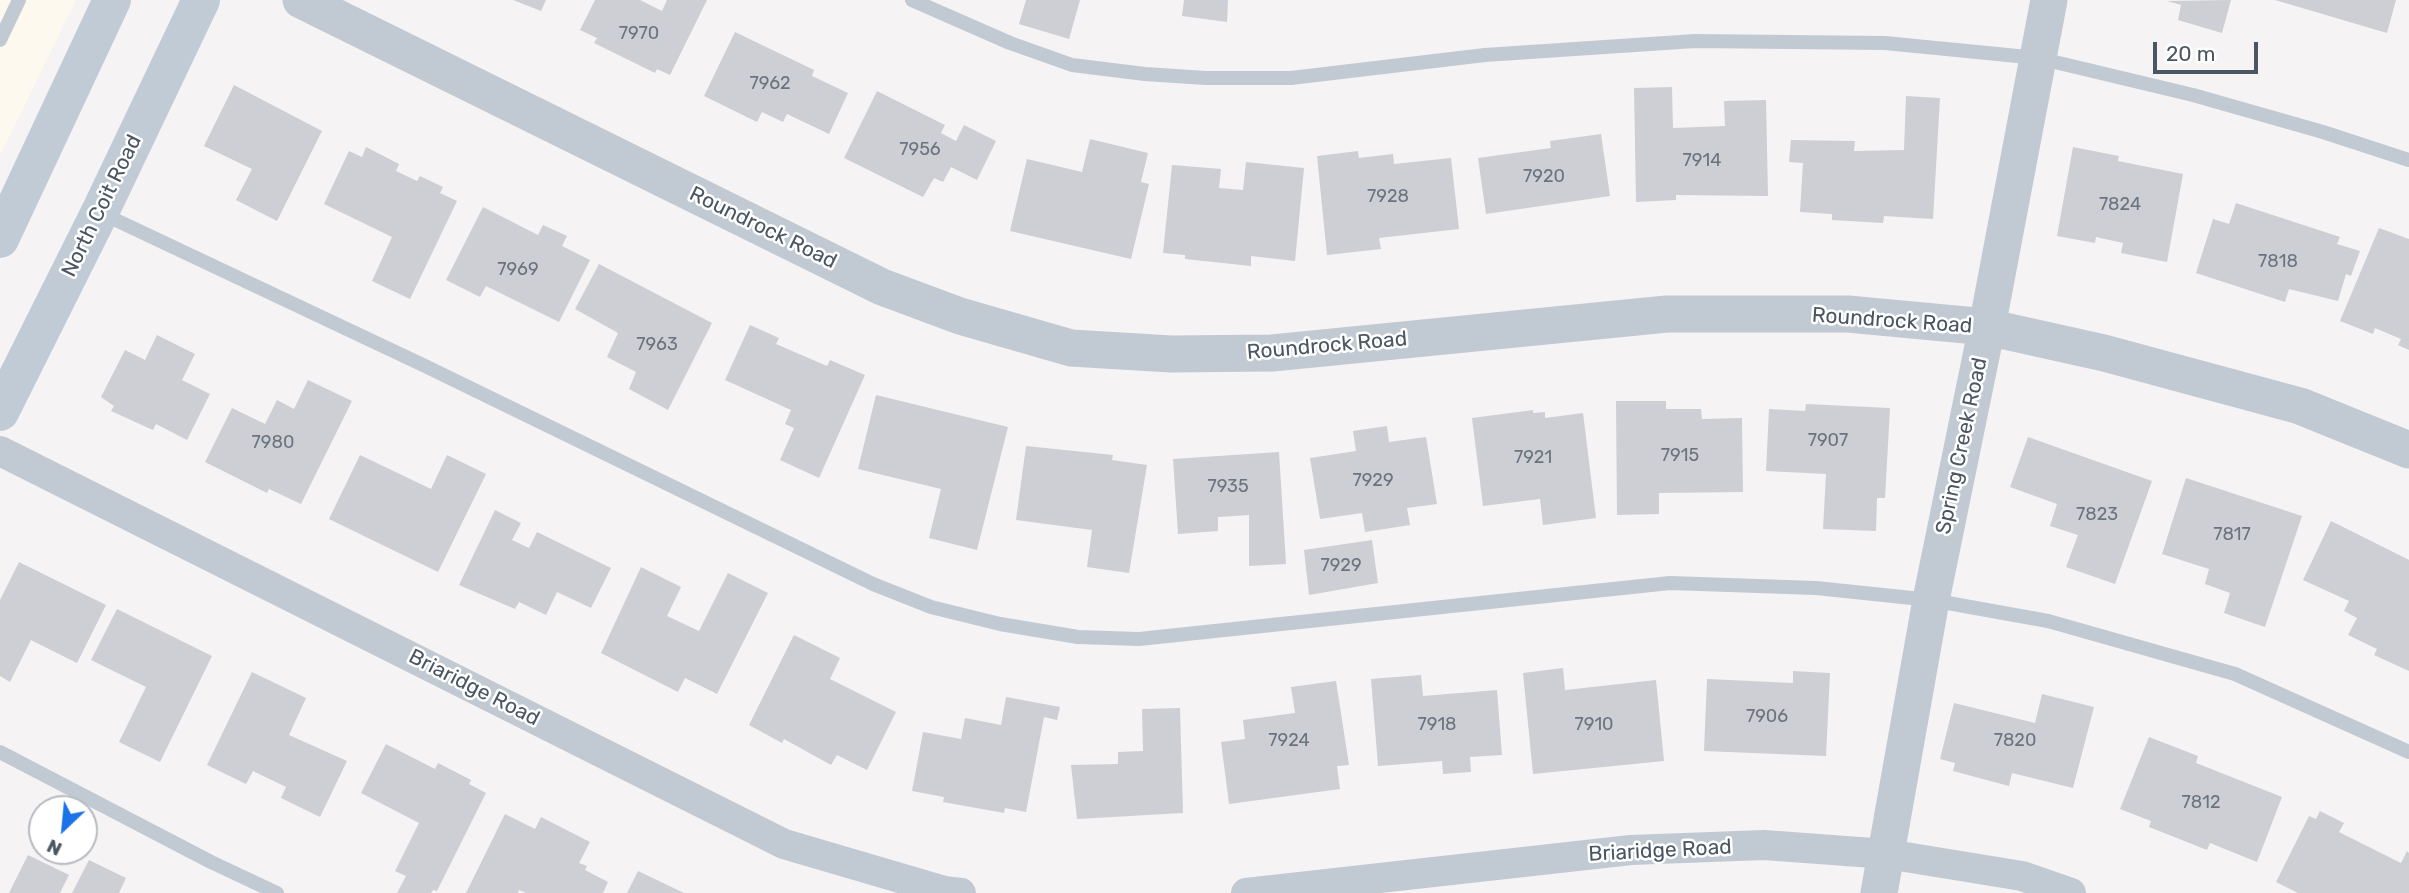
<!DOCTYPE html>
<html>
<head>
<meta charset="utf-8">
<style>
  body { margin:0 }
  #map { position:relative; width:2409px; height:893px; overflow:hidden; background:#f5f3f3; font-family:Rubik,sans-serif }
  canvas { display:block }
  .north { position:absolute; left:28px; top:795px; width:70px; height:70px; box-sizing:border-box; background:#fff; border:2px solid #b7bbc0; border-radius:50%; rotate:206deg; font-size:19px; font-weight:700; line-height:28px; text-align:center; color:#4a5661 }
  .north::after { content:''; display:block; margin:auto; width:24px; height:32px; background:#1a73e8; clip-path:polygon(50% 0,100% 100%,50% 72%,0 100%) }
  .scale { position:absolute; left:2153px; top:42px; width:105px; height:32px; box-sizing:border-box; border:4px solid #4a5661; border-top:0; padding-left:9px; font-size:21px; line-height:24px; white-space:nowrap; color:#4a5661; -webkit-text-stroke:5px #fff; paint-order:stroke }
</style>
</head>
<body>
<div id="map">
<canvas width="2409" height="893"></canvas>
<div class="north">N</div>
<div class="scale">20 m</div>
</div>
<script>
const ctx = document.querySelector('canvas').getContext('2d');
ctx.lineJoin = 'round';
function paint(path, color) { ctx.fillStyle = color; ctx.fill(path, 'evenodd'); }
function trace(path, color, width, dash) { ctx.strokeStyle = color; ctx.lineWidth = width; ctx.lineCap = dash ? 'butt' : 'round'; ctx.setLineDash(dash || []); ctx.stroke(path); }
function drawText(font, color, halo, rows, align = 'center') {
  ctx.font = font + ' Rubik,sans-serif'; ctx.lineWidth = 5; ctx.setLineDash([]); ctx.textBaseline = 'middle'; ctx.strokeStyle = halo; ctx.fillStyle = color; for (const [text, x, y, turn = 0] of rows) {
    ctx.save(); ctx.translate(x, y); ctx.rotate((+turn || 0) * Math.PI / 180); ctx.textAlign = isNaN(turn) ? turn : align; if (halo) ctx.strokeText(text, 0, 0); ctx.fillText(text, 0, 0); ctx.restore();
  }
}
paint(new Path2D(`
  M0 0H76L0 155Z`), '#fdf9ef');
paint(new Path2D(`
  M513 0H546L541 11Z
  M595 0H640L662 11 667 0H707L670 75 657 69 655 73 594 43 597 38 580 30Z
  M1026 0H1080L1069 39 1019 24Z
  M1184 0H1228L1227 22 1182 16Z
  M2231 0 2222 33 2178 20 2181 5 2167 1Z
  M2275 0H2396L2387 33Z
  M735 32 814 70 812 76 848 93 829 134 787 114 783 122 762 112 757 122 704 96Z
  M234 85 322 131 277 221 236 200 252 169 204 146Z
  M1672 87 1673 128 1725 126 1724 101 1766 100 1768 196 1676 195V200L1636 202 1634 88Z
  M877 91 945 125 941 133 956 141 964 125 996 141 977 180 951 167 943 182 934 178 923 197 844 158Z
  M1906 96 1940 98 1933 219 1884 216 1883 223 1832 220V214L1800 212 1803 163 1789 162 1791 140 1855 141 1854 151 1904 150Z
  M1601 134 1610 196 1486 214 1478 158 1551 148 1550 141Z
  M1090 139 1148 153 1141 182 1149 184 1131 259 1010 231 1027 159 1082 172Z
  M366 147 399 164 396 171 417 181 420 176 443 187 440 193 457 201 410 299 372 281 392 237 324 204 349 151 362 157Z
  M2073 147 2119 156 2118 161 2183 174 2167 262 2121 253 2123 243 2096 237 2095 243 2057 236Z
  M1358 151 1359 158 1393 154 1394 164 1451 158 1459 229 1379 238 1381 249 1327 255 1317 156Z
  M1246 162 1304 168 1295 261 1251 256V266L1185 259V255L1163 253 1172 165 1221 169 1219 188 1243 190Z
  M2236 203 2340 237 2337 244 2360 251 2351 276 2346 274 2338 301 2289 289 2285 302 2196 273 2213 219 2229 224Z
  M483 207 538 235 543 225 567 236 562 246 590 260 559 322 486 286 480 297 446 280Z
  M2379 228 2409 239V350L2398 345 2401 339 2375 328 2373 334 2340 321Z
  M599 264 712 323 668 410 629 389 636 372 607 357 618 333 575 309Z
  M750 325 779 338 776 344 827 366 830 360 865 375 819 478 780 460 794 428 785 424 791 410 725 380Z
  M157 335 195 354 182 380 210 394 187 440 156 424 153 430 111 411 114 406 101 397 125 350 145 360Z
  M308 380 352 401 301 504 269 489 267 493 205 462 232 408 265 424 277 400 294 409Z
  M876 395 1008 427 977 550 929 538 941 489 858 469Z
  M1616 401H1666V409H1701L1702 419 1742 418 1743 492 1659 493V514L1617 515Z
  M1806 404 1890 408 1885 498H1877L1876 531 1823 529 1826 474 1766 471 1769 409 1805 411Z
  M1533 410V413L1545 412V418L1583 413 1596 518 1543 525 1540 499 1483 506 1472 418Z
  M1387 426 1389 442 1426 437 1437 504 1407 508 1410 525 1365 532 1362 513 1320 519 1310 458 1356 451 1353 431Z
  M2028 437 2152 481 2115 584 2066 567 2078 535 2050 526 2057 504 2010 487Z
  M1026 446 1113 455 1112 460 1147 465 1129 573 1087 567 1092 530 1016 520Z
  M1279 452 1286 564 1249 566V515L1218 517V531L1178 534 1173 459Z
  M360 455 431 489 447 455 486 474 438 572 329 519Z
  M2186 478 2302 516 2265 627 2224 613 2230 593 2205 584 2209 569 2162 554Z
  M495 510 521 523 512 540 529 548 537 532 611 568 591 608 557 592 546 615 519 602 515 609 459 585Z
  M2331 521 2409 560V671L2374 655 2377 649 2348 635 2357 618 2344 611 2349 601 2303 580Z
  M1372 540 1378 583 1309 595 1304 550Z
  M19 562 106 605 77 663 31 640 10 682 0 676V600Z
  M641 567 681 587 667 616 699 631 728 573 768 593 717 694 685 678 678 692 601 653Z
  M117 609 212 656 160 762 119 742 146 687 91 660Z
  M794 635 840 658 830 679 896 712 867 770 837 755 831 765 784 739 782 743 749 725Z
  M1563 668 1565 690 1656 680 1664 761 1533 774 1523 673Z
  M1793 671 1830 673 1826 756 1704 751 1707 679 1793 683Z
  M252 672 306 698 289 735 347 761 320 817 281 798 286 787 253 771 246 784 207 765Z
  M1421 675 1423 696 1497 690 1502 755 1470 757 1471 772 1443 774 1442 761 1378 766 1371 679Z
  M1336 681 1349 765 1337 766 1340 789 1229 804 1221 742 1245 739 1243 720 1295 713 1291 687Z
  M2042 694 2094 707 2073 788 2012 773 2009 786 1953 771 1955 763 1940 759 1954 703 2035 723Z
  M1006 697 1060 707 1057 720 1044 717 1026 812 1005 808 1004 813 943 802 944 797 912 791 923 732 961 739 965 718 1001 725Z
  M1180 708 1183 813 1077 819 1071 765 1118 764V752L1143 751 1142 709Z
  M2149 737 2198 756 2196 763 2282 797 2257 862 2210 843 2207 850 2149 827 2151 821 2120 809Z
  M386 744 435 769 438 763 471 780 469 784 486 793 437 891 433 890 431 893H397L406 876 395 871 419 823 361 793Z
  M2320 811 2344 823 2339 832 2401 863 2407 851 2409 853V893H2298L2276 882 2309 816 2316 819Z
  M505 814 535 829 541 817 590 842 579 863 587 866 585 870 608 882 603 893H526L519 890 518 893H466Z
  M28 855 69 875 60 893H9Z
  M89 860 126 878 119 893H72Z
  M638 871 684 893H627Z`), '#cdcfd5');
trace(new Path2D(`
  M912 0 1010 43 1072 65 1145 74 1206 78H1291L1485 55 1695 41 1885 43 2038 58 2193 95 2323 132 2409 160
  M0 40 19 0
  M101 213 423 365 873 584 931 607 1000 624 1078 637 1139 639 1670 583 1816 588 1931 600 2048 621 2235 674 2409 752
  M0 752 211 862 277 893`), '#c1cad2', 14);
trace(new Path2D(`
  M0 451 784 844 944 891 961 893
  M1246 893 1631 850 1764 845 1887 854 2022 876 2071 893`), '#c1cad2', 30);
trace(new Path2D(`
  M301 0 882 287 960 316 1071 348 1171 354 1272 353 1667 314H1848L1987 327 2104 353 2300 406 2409 450
  M1879 893 1931 600 1987 327 2049 0`), '#c1cad2', 37);
trace(new Path2D(`
  M0 239 112 0
  M0 412 100 212 201 0`), '#c1cbd6', 38);
drawText('18px', '#6b747e', null, [
  ["7970",639,34],
  ["7962",770,84],
  ["7956",920,150],
  ["7914",1702,161],
  ["7920",1544,177],
  ["7928",1388,197],
  ["7824",2120,205],
  ["7818",2278,262],
  ["7969",518,270],
  ["7963",657,345],
  ["7907",1828,441],
  ["7980",273,443],
  ["7915",1680,456],
  ["7921",1533,458],
  ["7929",1373,481],
  ["7935",1228,487],
  ["7823",2097,515],
  ["7817",2232,535],
  ["7929",1341,566],
  ["7906",1767,717],
  ["7918",1437,725],
  ["7910",1594,725],
  ["7924",1289,741],
  ["7820",2015,741],
  ["7812",2201,803]
]);
drawText('21px', '#4a5661', '#fff', [
  ["North Coit Road",102,206,-64],
  ["Roundrock Road",763,228,26],
  ["Roundrock Road",1892,321,4],
  ["Roundrock Road",1327,346,-5],
  ["Spring Creek Road",1962,446,-78],
  ["Briaridge Road",474,688,27],
  ["Briaridge Road",1660,851,-3]
]);
</script>
</body>
</html>
